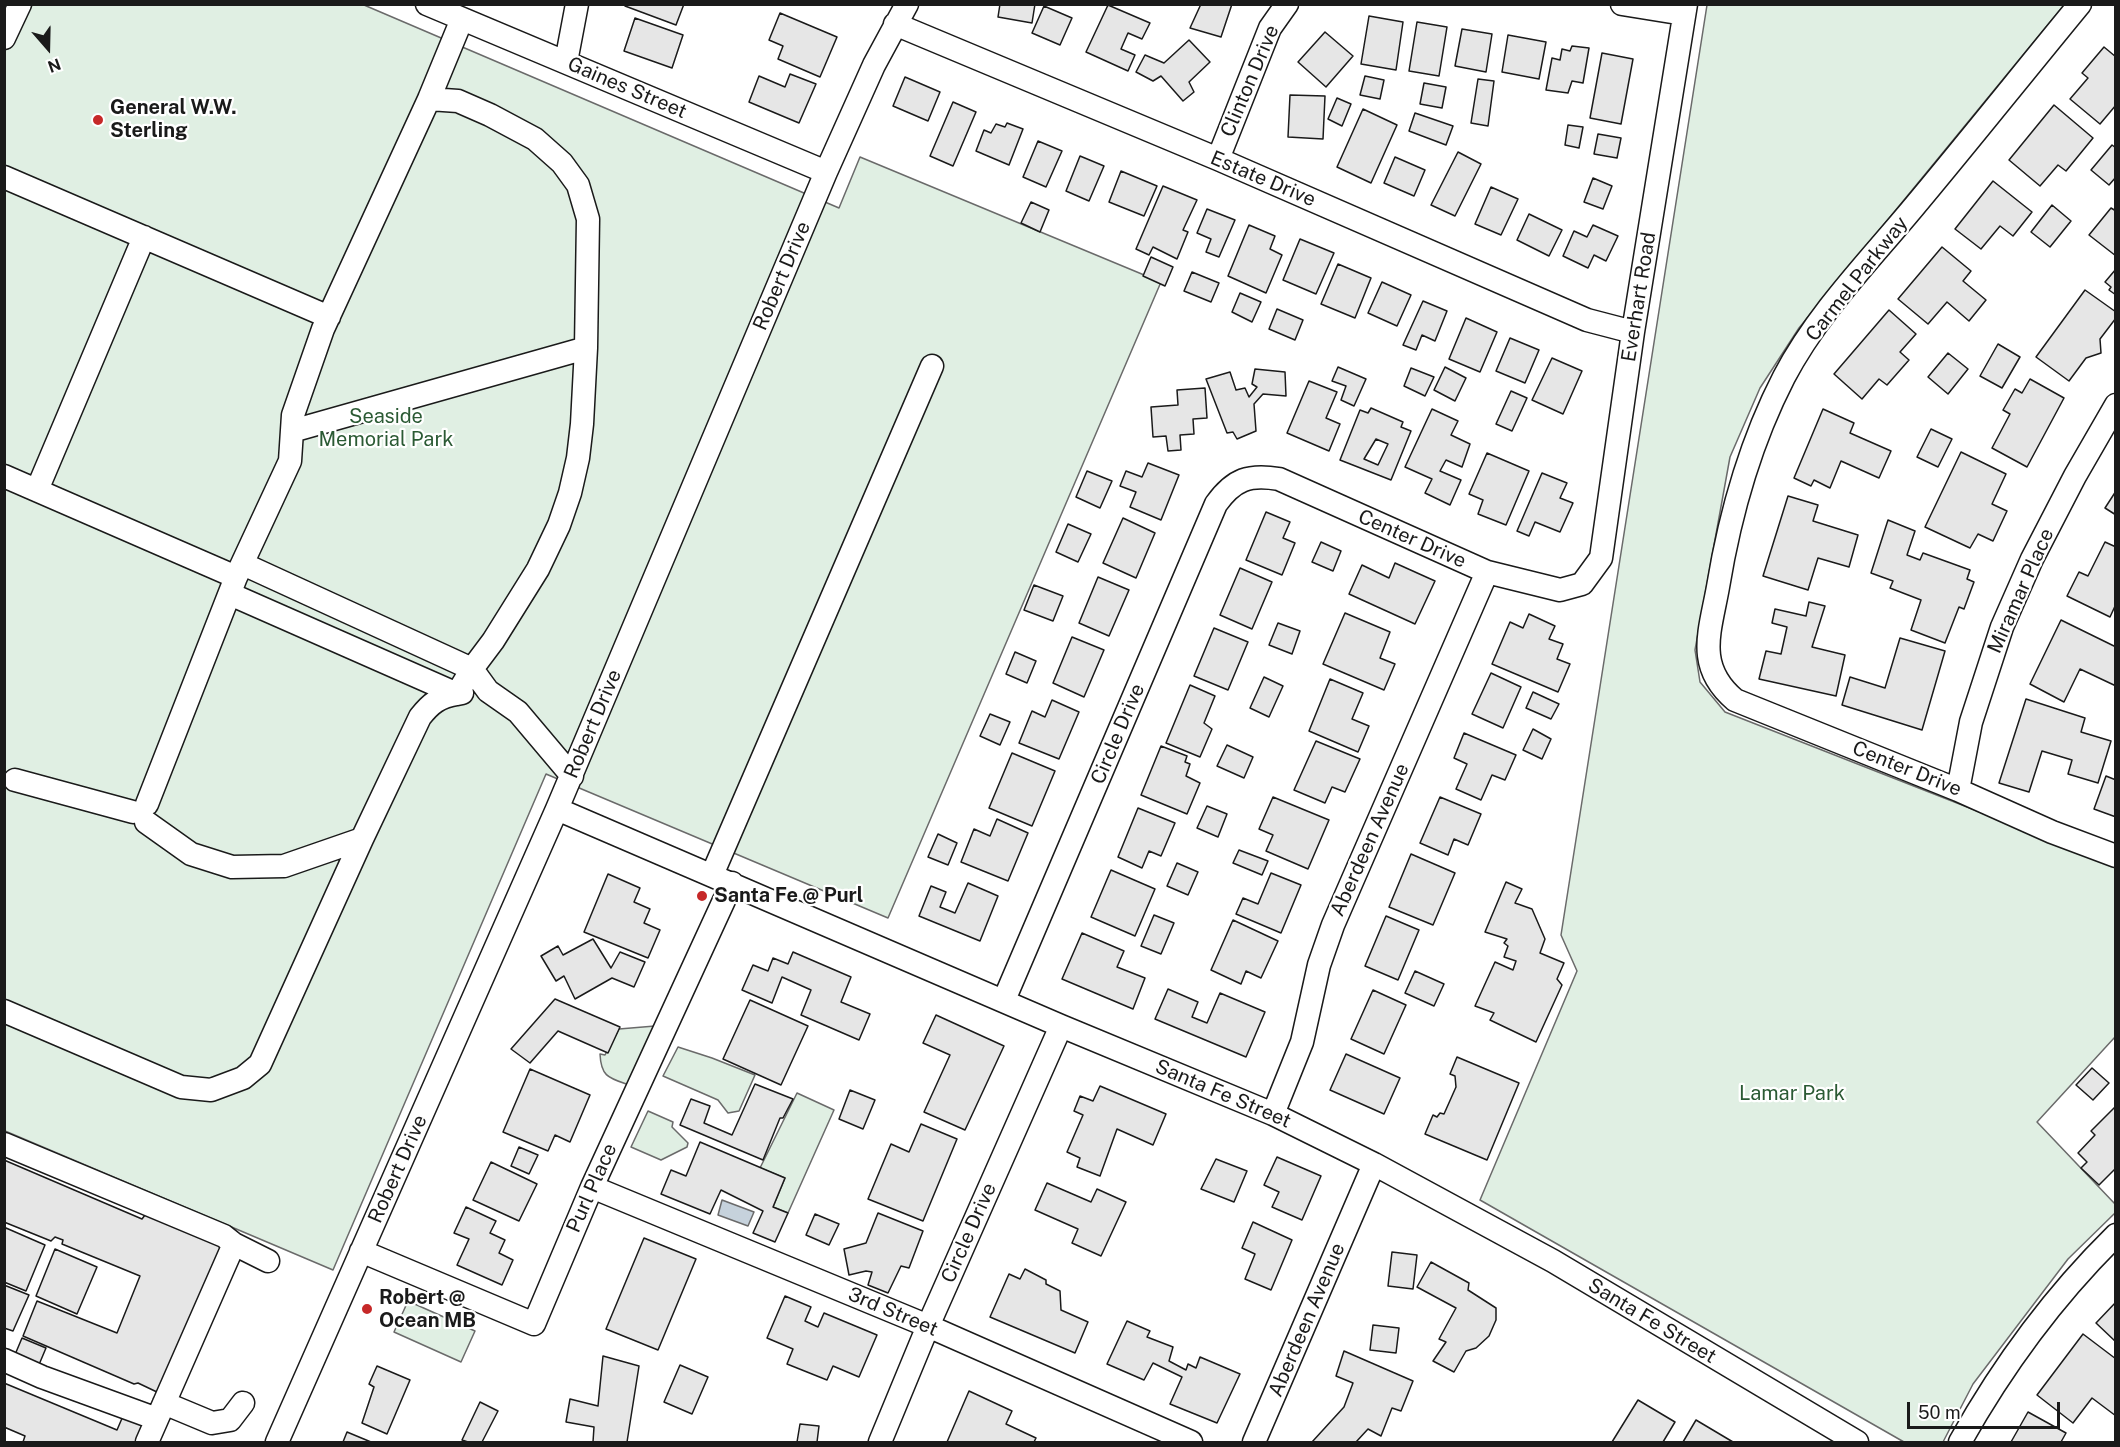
<!DOCTYPE html>
<html>
<head>
<meta charset="utf-8">
<style>
  body { margin:0 }
  #map { position:relative; width:2120px; height:1447px; overflow:hidden; background:#fff; font-family:"Public Sans",sans-serif }
  canvas { display:block }
  .frame { position:absolute; inset:0; border:6px solid #1a1a1a; pointer-events:none }
  .north { position:absolute; left:18px; top:18px; width:60px; height:60px; -webkit-text-stroke:4px #fff; paint-order:stroke; rotate:160deg; font-size:16px; font-weight:700; line-height:24px; text-align:center; color:#1a1a1a }
  .north::after { content:''; display:block; margin:auto; width:21px; height:27px; background:#1a1a1a; clip-path:polygon(50% 0,100% 100%,50% 72%,0 100%) }
  .scale { position:absolute; left:1907px; top:1402px; width:153px; height:27px; box-sizing:border-box; border:3px solid #1a1a1a; border-top:0; padding-left:8px; font-size:18px; line-height:21px; white-space:nowrap; color:#1a1a1a; -webkit-text-stroke:4px #fff; paint-order:stroke }
</style>
</head>
<body>
<div id="map">
<canvas width="2120" height="1447"></canvas>
<div class="frame"></div>
<div class="north">N</div>
<div class="scale">50 m</div>
</div>
<script>
const ctx = document.querySelector('canvas').getContext('2d');
ctx.lineJoin = 'round';
function paint(path, color) { ctx.fillStyle = color; ctx.fill(path, 'evenodd'); }
function trace(path, color, width, dash) { ctx.strokeStyle = color; ctx.lineWidth = width; ctx.lineCap = dash ? 'butt' : 'round'; ctx.setLineDash(dash || []); ctx.stroke(path); }
function drawText(font, color, halo, rows, align = 'center') {
  ctx.font = font + ' "Public Sans",sans-serif'; ctx.lineWidth = 4.5; ctx.setLineDash([]); ctx.textBaseline = 'middle'; ctx.strokeStyle = halo; ctx.fillStyle = color; for (const [text, x, y, turn = 0] of rows) {
    ctx.save(); ctx.translate(x, y); ctx.rotate((+turn || 0) * Math.PI / 180); ctx.textAlign = isNaN(turn) ? turn : align; if (halo) ctx.strokeText(text, 0, 0); ctx.fillText(text, 0, 0); ctx.restore();
  }
}
const green = new Path2D(`
  M4 5H364L839 208 860 157 1161 282 888 918 546 774 333 1270 5 1131Z
  M1707 5H2064L1799 328 1760 388 1730 457 1695 650 1700 682 1725 712 2115 865V1037L2037 1122 2115 1204V1213L2068 1259 1973 1384 1943 1442H1904L1480 1200 1577 971 1561 935Z
  M655 1026 629 1085C609 1078 601 1077 600 1054L605 1055 619 1029Z
  M678 1047 712 1058 755 1075 739 1111 728 1113 718 1100 663 1076Z
  M797 1093 834 1110 788 1213 773 1207 785 1178 760 1168Z
  M648 1111 673 1122 672 1127 688 1143 687 1147 661 1160 631 1147Z
  M408 1301 475 1331 461 1362 394 1332Z`);
paint(green, '#e0efe3');
trace(green, '#6a6a6a', 1.5);
const water = new Path2D(`
  M722 1200 754 1212 748 1226 718 1215Z`);
paint(water, '#c6d2dc');
trace(water, '#6a6a6a', 1.5);
const building = new Path2D(`
  M625 4H684L676 25 625 6Z
  M1000 4H1035L1032 23 998 17Z
  M1201 4H1232L1221 37 1190 28Z
  M1108 5 1150 23 1142 39 1128 33 1121 49 1135 55 1128 71 1086 52Z
  M1044 6 1072 18 1060 45 1032 33Z
  M780 13 837 37 820 77 778 59 783 46 769 40Z
  M1369 16 1403 22 1396 70 1361 64Z
  M635 18 683 35 672 68 624 51Z
  M1417 22 1447 27 1439 76 1409 71Z
  M1462 29 1492 34 1486 72 1455 66Z
  M1325 32 1353 56 1326 87 1298 62Z
  M1508 35 1546 42 1539 79 1502 72Z
  M1189 40 1210 62 1189 82 1194 92 1183 101 1161 76 1153 81 1136 72 1145 55 1164 63Z
  M1572 46 1589 48 1583 83 1572 81 1568 93 1546 90 1552 58 1560 60 1562 49 1570 51Z
  M2104 47 2116 57V105L2100 124 2070 99 2088 78 2082 73Z
  M1602 53 1633 59 1621 124 1590 118Z
  M790 74 816 84 799 123 749 102 759 76 785 87Z
  M1365 76 1384 80 1380 99 1360 95Z
  M905 77 940 92 928 121 893 106Z
  M1478 79 1494 81 1488 126 1471 123Z
  M1424 83 1446 87 1442 108 1420 104Z
  M1290 95 1325 96 1323 139 1288 137Z
  M1337 98 1351 104 1342 126 1328 119Z
  M953 102 976 112 953 166 930 156Z
  M2054 105 2093 138 2066 171 2058 165 2040 186 2009 160Z
  M1363 109 1397 125 1371 183 1337 167Z
  M1415 113 1453 126 1446 145 1409 131Z
  M1007 123 1023 129 1009 165 976 151 984 130 991 133 996 124 1005 127Z
  M1568 125 1583 127 1579 148 1565 145Z
  M1598 134 1621 138 1617 158 1594 154Z
  M1038 141 1062 151 1046 187 1023 177Z
  M2112 145 2116 148V177L2109 185 2091 170Z
  M1458 152 1481 164 1455 216 1431 205Z
  M1080 156 1104 166 1089 201 1066 191Z
  M1395 157 1425 170 1414 196 1384 183Z
  M1121 171 1157 186 1144 216 1109 202Z
  M1593 178 1612 186 1603 209 1584 202Z
  M1993 181 2032 212 2013 236 2000 226 1981 249 1955 229Z
  M1163 186 1197 200 1183 230 1188 232 1177 259 1153 247 1149 255 1136 249Z
  M1491 187 1518 199 1501 235 1475 224Z
  M1031 202 1049 210 1040 232 1021 223Z
  M2052 205 2071 221 2050 247 2031 232Z
  M2111 208 2116 211V256L2089 235Z
  M1207 209 1235 220 1219 257 1206 252 1211 239 1197 233Z
  M1529 214 1562 230 1549 256 1517 240Z
  M1249 225 1275 236 1270 249 1282 255 1266 293 1228 276Z
  M1593 225 1618 236 1606 261 1594 255 1588 268 1563 256 1574 231 1587 237Z
  M1300 239 1334 253 1316 294 1283 280Z
  M1942 247 1971 271 1963 281 1986 300 1969 321 1947 302 1928 324 1898 299Z
  M1151 257 1173 267 1165 286 1143 276Z
  M1338 264 1371 278 1355 318 1321 304Z
  M2116 269V295L2109 290 2111 287 2105 282Z
  M1192 272 1219 283 1211 302 1184 291Z
  M1382 282 1411 295 1397 326 1368 313Z
  M2085 290 2116 312V318L2100 339 2101 353 2086 358 2069 381 2036 357Z
  M1240 293 1261 302 1252 322 1232 312Z
  M1423 301 1447 311 1435 341 1422 335 1416 350 1403 345Z
  M1277 309 1303 320 1295 340 1269 329Z
  M1889 310 1916 334 1900 352 1909 360 1887 385 1879 379 1862 399 1834 374Z
  M1466 318 1497 332 1480 372 1449 359Z
  M1510 338 1539 350 1525 383 1496 371Z
  M1998 344 2020 357 2002 388 1980 376Z
  M1948 353 1968 369 1948 394 1928 377Z
  M1552 358 1582 371 1563 414 1532 400Z
  M1338 367 1366 379 1354 406 1341 400 1346 386 1332 381Z
  M1445 367 1466 378 1455 401 1434 390Z
  M1411 368 1434 377 1425 396 1404 386Z
  M1255 369 1285 372 1286 396 1263 394 1254 404 1256 431 1237 439 1233 432 1227 433 1206 379 1230 372 1236 390 1245 388 1249 397 1257 387 1252 384Z
  M2030 379 2064 398 2027 467 1992 448 2010 414 2003 410 2015 389 2022 393Z
  M1309 381 1337 392 1326 418 1340 424 1329 451 1287 433Z
  M1205 388 1207 418 1193 419 1194 434 1180 435 1181 450 1168 451 1166 436 1153 437 1151 407 1178 405 1177 390Z
  M1511 391 1527 398 1512 431 1496 424Z
  M1371 408 1403 422 1401 427 1411 431 1391 480 1340 460 1360 410 1368 413ZM1376 439 1388 444 1378 465 1364 459Z
  M1432 409 1458 421 1451 435 1470 444 1462 467 1446 460 1440 471 1461 480 1450 505 1425 493 1432 479 1405 467Z
  M1823 409 1854 423 1850 433 1891 451 1879 478 1841 461 1830 488 1814 480 1811 486 1794 478Z
  M1931 429 1952 439 1938 467 1917 457Z
  M1961 452 2006 474 1992 504 2007 511 1993 541 1978 534 1970 548 1925 527Z
  M1487 453 1529 471 1506 525 1478 514 1483 500 1469 494Z
  M1148 463 1179 475 1161 520 1130 507 1136 492 1120 486 1126 471 1142 477Z
  M1087 471 1112 481 1100 508 1076 497Z
  M1542 473 1567 483 1560 498 1573 503 1560 532 1535 522 1529 536 1517 531Z
  M2116 491V515L2105 508Z
  M1788 496 1818 505 1813 521 1858 535 1849 567 1818 558 1808 590 1763 576Z
  M1266 512 1290 522 1283 538 1295 543 1282 575 1246 560Z
  M1123 518 1155 533 1136 578 1103 563Z
  M1888 520 1915 531 1907 555 1920 560 1923 553 1970 570 1967 579 1974 582 1964 609 1959 607 1945 643 1911 630 1921 600 1890 588 1893 581 1871 573Z
  M1068 524 1091 534 1078 562 1056 552Z
  M1321 542 1341 551 1333 571 1312 562Z
  M2105 542 2116 547V604L2110 617 2067 596 2079 572 2088 576Z
  M1395 563 1435 581 1415 624 1349 594 1362 565 1389 578Z
  M1240 568 1272 582 1252 629 1220 615Z
  M1098 577 1129 590 1109 636 1079 623Z
  M1034 585 1063 596 1053 621 1024 610Z
  M1809 602 1825 606 1812 647 1845 655 1836 696 1759 679 1766 651 1781 654 1787 627 1772 623 1775 609 1806 616Z
  M1345 613 1390 632 1380 658 1395 664 1384 690 1323 664Z
  M1529 614 1555 626 1549 639 1563 644 1557 659 1570 664 1558 692 1492 664 1510 622 1523 628Z
  M2061 620 2116 647V686L2080 669 2064 702 2030 684Z
  M1278 623 1300 631 1292 654 1269 645Z
  M1214 628 1248 642 1228 690 1194 676Z
  M1072 637 1104 650 1084 697 1053 683Z
  M1900 638 1945 651 1922 730 1842 705 1850 677 1885 688Z
  M1015 652 1036 661 1027 683 1006 674Z
  M1491 673 1521 687 1503 728 1472 714Z
  M1264 677 1283 686 1269 717 1250 708Z
  M1330 679 1363 693 1352 719 1369 726 1358 752 1309 731Z
  M1190 685 1215 696 1204 723 1212 729 1200 757 1166 743Z
  M1533 692 1559 704 1551 719 1526 708Z
  M2026 699 2085 718 2081 732 2111 741 2098 783 2068 774 2072 760 2042 751 2029 792 1999 783Z
  M1052 700 1079 712 1059 759 1019 743 1032 711 1045 717Z
  M990 714 1010 722 1000 745 980 736Z
  M1533 729 1551 739 1542 759 1523 750Z
  M1464 733 1516 755 1505 780 1492 775 1481 800 1456 789 1467 764 1454 758Z
  M1316 741 1360 759 1345 792 1332 787 1325 803 1294 790Z
  M1227 745 1253 757 1244 778 1217 766Z
  M1161 746 1187 756 1185 762 1190 764 1186 776 1200 783 1187 814 1141 795Z
  M1012 753 1055 771 1032 826 989 808Z
  M2106 776 2116 780V817L2094 809Z
  M1273 797 1329 820 1308 869 1266 851 1273 835 1259 829Z
  M1440 797 1481 814 1468 845 1454 839 1448 855 1420 843Z
  M1207 806 1227 814 1218 837 1197 828Z
  M1138 808 1175 823 1161 856 1149 851 1142 868 1118 857Z
  M997 819 1028 833 1008 881 961 862 974 829 990 836Z
  M938 834 957 843 948 865 928 857Z
  M1239 850 1268 861 1262 875 1233 863Z
  M1411 854 1455 873 1433 925 1389 907Z
  M1177 863 1198 872 1188 895 1167 886Z
  M1111 870 1155 889 1135 936 1091 917Z
  M1271 873 1301 885 1281 933 1236 914 1243 898 1258 904Z
  M608 874 640 888 634 902 650 909 644 923 660 930 648 958 584 932Z
  M1506 882 1522 889 1515 903 1532 909 1545 939 1540 953 1564 963 1557 979 1562 985 1536 1042 1490 1020 1494 1013 1475 1006 1495 962 1513 970 1516 961 1504 957 1508 946 1504 943 1507 939 1485 932Z
  M968 883 998 896 980 941 919 916 931 886 946 892 940 907 955 913Z
  M1154 915 1174 923 1161 954 1141 946Z
  M1386 916 1419 930 1398 980 1365 966Z
  M1233 920 1278 941 1261 978 1246 971 1241 984 1211 970Z
  M1082 933 1124 951 1117 967 1145 978 1133 1009 1062 979Z
  M593 939 611 968 620 952 645 962 634 987 612 978 575 999 564 976 556 981 541 956 558 946 563 955Z
  M793 952 851 977 841 1002 870 1014 859 1040 801 1015 811 990 782 977 772 1003 742 990 753 965 768 971 773 958 788 964Z
  M1415 971 1444 984 1434 1006 1405 993Z
  M1168 989 1198 1002 1192 1017 1207 1023 1220 993 1265 1012 1246 1057 1155 1019Z
  M1373 990 1406 1005 1384 1054 1351 1039Z
  M555 999 620 1027 608 1053 558 1031 530 1063 511 1049Z
  M750 1000 808 1026 781 1085 723 1059Z
  M936 1015 1004 1046 965 1130 924 1112 950 1055 923 1043Z
  M1346 1054 1400 1078 1384 1114 1330 1090Z
  M1457 1057 1519 1083 1487 1160 1425 1134 1433 1115 1437 1117 1440 1113 1444 1114 1456 1087 1455 1076 1450 1074Z
  M2092 1068 2109 1083 2093 1100 2076 1085Z
  M530 1069 590 1095 570 1142 555 1135 548 1151 503 1132Z
  M755 1084 793 1099 783 1118H780L763 1160 680 1125 691 1099 710 1106 704 1123 732 1135Z
  M1100 1086 1166 1114 1153 1145 1117 1129 1100 1176 1077 1167 1080 1158 1067 1152 1083 1115 1074 1111 1080 1096 1093 1101Z
  M850 1090 875 1100 863 1129 839 1119Z
  M2116 1106V1168L2099 1185 2081 1168 2087 1162 2078 1153 2095 1135 2091 1131Z
  M921 1124 957 1139 923 1221 868 1199 891 1144 909 1152Z
  M700 1142 785 1178 773 1207 788 1213 775 1242 753 1233 763 1211 721 1190 710 1214 661 1194 671 1170 686 1176Z
  M519 1147 538 1155 529 1174 511 1166Z
  M1277 1157 1321 1176 1302 1220 1272 1207 1279 1192 1264 1185Z
  M1216 1159 1247 1171 1234 1202 1201 1189Z
  M4 1160 142 1219 148 1211 222 1245 159 1393 138 1383 134 1384 23 1336 37 1301 117 1333 140 1276 62 1244 63 1240 55 1237 51 1241 4 1222Z
  M491 1162 537 1184 519 1221 473 1200Z
  M1047 1183 1091 1202 1097 1189 1126 1202 1101 1256 1072 1243 1078 1229 1035 1210Z
  M466 1207 496 1221 490 1233 505 1240 499 1253 513 1260 502 1285 457 1265 469 1239 454 1233Z
  M878 1213 923 1231 909 1268 901 1266 888 1293 868 1285 872 1272 866 1271 849 1275 844 1249 866 1243Z
  M815 1214 839 1224 829 1245 806 1235Z
  M1253 1222 1292 1240 1271 1290 1245 1279 1255 1254 1242 1248Z
  M6 1228 45 1245 26 1291 4 1282V1232Z
  M644 1238 696 1259 658 1350 606 1329Z
  M55 1249 97 1267 77 1314 36 1296Z
  M1392 1252 1417 1255 1413 1289 1388 1286Z
  M1431 1262 1469 1283 1468 1290 1496 1308V1320L1489 1336 1476 1348 1466 1351 1454 1372 1433 1361 1446 1342 1439 1339 1456 1308 1417 1287Z
  M1025 1269 1046 1280V1284L1060 1291 1061 1310 1088 1322 1075 1353 990 1317 1009 1274 1020 1279Z
  M4 1285 29 1295 13 1331 4 1328Z
  M785 1296 811 1307 805 1321 818 1327 824 1313 877 1335 859 1377 833 1366 827 1380 787 1364 793 1349 767 1338Z
  M2116 1302V1342L2096 1323Z
  M1127 1321 1150 1331 1147 1337 1173 1347 1169 1361 1186 1370 1188 1364 1196 1368 1200 1357 1240 1374 1217 1423 1170 1404 1182 1377 1153 1363 1144 1380 1107 1364Z
  M1373 1325 1399 1328 1396 1353 1370 1350Z
  M2083 1334 2116 1359V1416L2092 1398 2073 1423 2037 1395Z
  M22 1338 46 1348 38 1367 14 1357Z
  M1344 1351 1413 1381 1401 1411 1392 1408 1381 1436 1368 1429 1356 1442H1312L1344 1407 1353 1383 1336 1376Z
  M603 1356 639 1366 627 1442H593L594 1427 566 1422 570 1399 598 1406Z
  M680 1365 708 1377 692 1414 664 1402Z
  M377 1366 410 1380 387 1434 362 1423 374 1387 369 1384Z
  M4 1383 117 1430 123 1416 146 1425 139 1442H23L25 1436 4 1427Z
  M969 1391 1012 1411 1006 1424 1036 1438 1034 1442H947Z
  M1638 1400 1675 1422 1663 1442H1612Z
  M480 1402 498 1411 482 1442H468L462 1440Z
  M2028 1412 2066 1433 2061 1442H2011Z
  M1696 1420 1733 1442H1683Z
  M800 1424 819 1426 817 1442H797Z
  M347 1432 371 1442H343Z`);
paint(building, '#e6e6e6');
trace(building, '#1a1a1a', 1.5);
const minor = new Path2D(`
  M427 4 826 172
  M1622 4 1684 14
  M2080 4C2024 72 1969 141 1913 208 1868 262 1817 314 1784 377 1750 443 1730 514 1718 587 1710 632 1695 666 1735 700L1958 790 2052 832 2116 856
  M895 24 1218 159 1587 320 1633 332
  M4 38 20 4
  M566 62 577 4
  M1218 159 1270 28 1287 4
  M4 177 329 317
  M292 431 586 348
  M4 476 236 577
  M37 490 144 237
  M243 564 472 669 488 691 518 712 572 776
  M230 594 457 694 462 693
  M15 780 133 812
  M1958 790 1971 722 2002 627 2032 559 2075 476 2116 405
  M147 804 236 577 290 461 293 415 323 329 429 99 462 19
  M557 809 1061 1026 1273 1114 1374 1164 1553 1261 1857 1442
  M146 822 191 854 232 867 284 866 362 839
  M712 875 932 366
  M1004 1000 1216 504C1234 479 1249 474 1279 479L1487 572 1560 590 1582 584 1601 558 1633 332 1686 4
  M4 1011 181 1087 211 1090 243 1078 260 1064 362 839 420 717C431 703 439 697 457 694L472 669 493 641 538 569 559 525 570 493 578 458 582 424 586 348 588 219 578 185 562 163 535 139 490 115 458 101 429 99
  M1273 1114 1302 1042 1319 965 1333 925 1487 572
  M4 1144 224 1236 234 1244 268 1261
  M592 1187 928 1326 1191 1442
  M361 1251 534 1324 592 1187 732 883
  M4 1360 42 1377 157 1419
  M164 1403 212 1423 230 1420 243 1403
  M147 1442 234 1244
  M277 1442 557 809 826 172 874 65 907 4
  M880 1442 928 1326 1061 1026
  M1254 1442 1374 1164
  M1960 1442C2002 1367 2054 1296 2116 1235`);
trace(minor, '#1a1a1a', 25);
trace(minor, '#fff', 22);
for (const [x, y, r, color] of [
  [98,120,6,"#c62828"],
  [702,896,6,"#c62828"],
  [367,1309,6,"#c62828"]
]) { const dot = new Path2D(); dot.arc(x, y, r, 0, 2 * Math.PI); ctx.fillStyle = color; ctx.fill(dot); trace(dot, '#fff', 2); }
drawText('20px', '#1a1a1a', '#fff', [
  ["Clinton Drive",1250,81,-67],
  ["Gaines Street",627,88,23],
  ["Estate Drive",1263,179,23],
  ["Robert Drive",782,276,-67],
  ["Carmel Parkway",1857,279,-52],
  ["Everhart Road",1639,297,-81],
  ["Center Drive",1412,539,24],
  ["Miramar Place",2021,591,-66],
  ["Robert Drive",593,724,-67],
  ["Circle Drive",1118,734,-67],
  ["Center Drive",1907,769,22],
  ["Aberdeen Avenue",1370,840,-66],
  ["Santa Fe Street",1223,1094,23],
  ["Robert Drive",398,1169,-66],
  ["Purl Place",592,1188,-66],
  ["Circle Drive",969,1233,-66],
  ["3rd Street",893,1312,23],
  ["Aberdeen Avenue",1307,1320,-67],
  ["Santa Fe Street",1652,1321,31]
]);
drawText('bold 20px', '#1a1a1a', '#fff', [
  ["General W.W.",110,108],
  ["Sterling",110,131],
  ["Santa Fe @ Purl",714,896],
  ["Robert @",379,1298],
  ["Ocean MB",379,1321]
], 'left');
drawText('20px', '#2b5a34', '#fff', [
  ["Seaside",386,417],
  ["Memorial Park",386,440],
  ["Lamar Park",1792,1094]
]);
</script>
</body>
</html>
